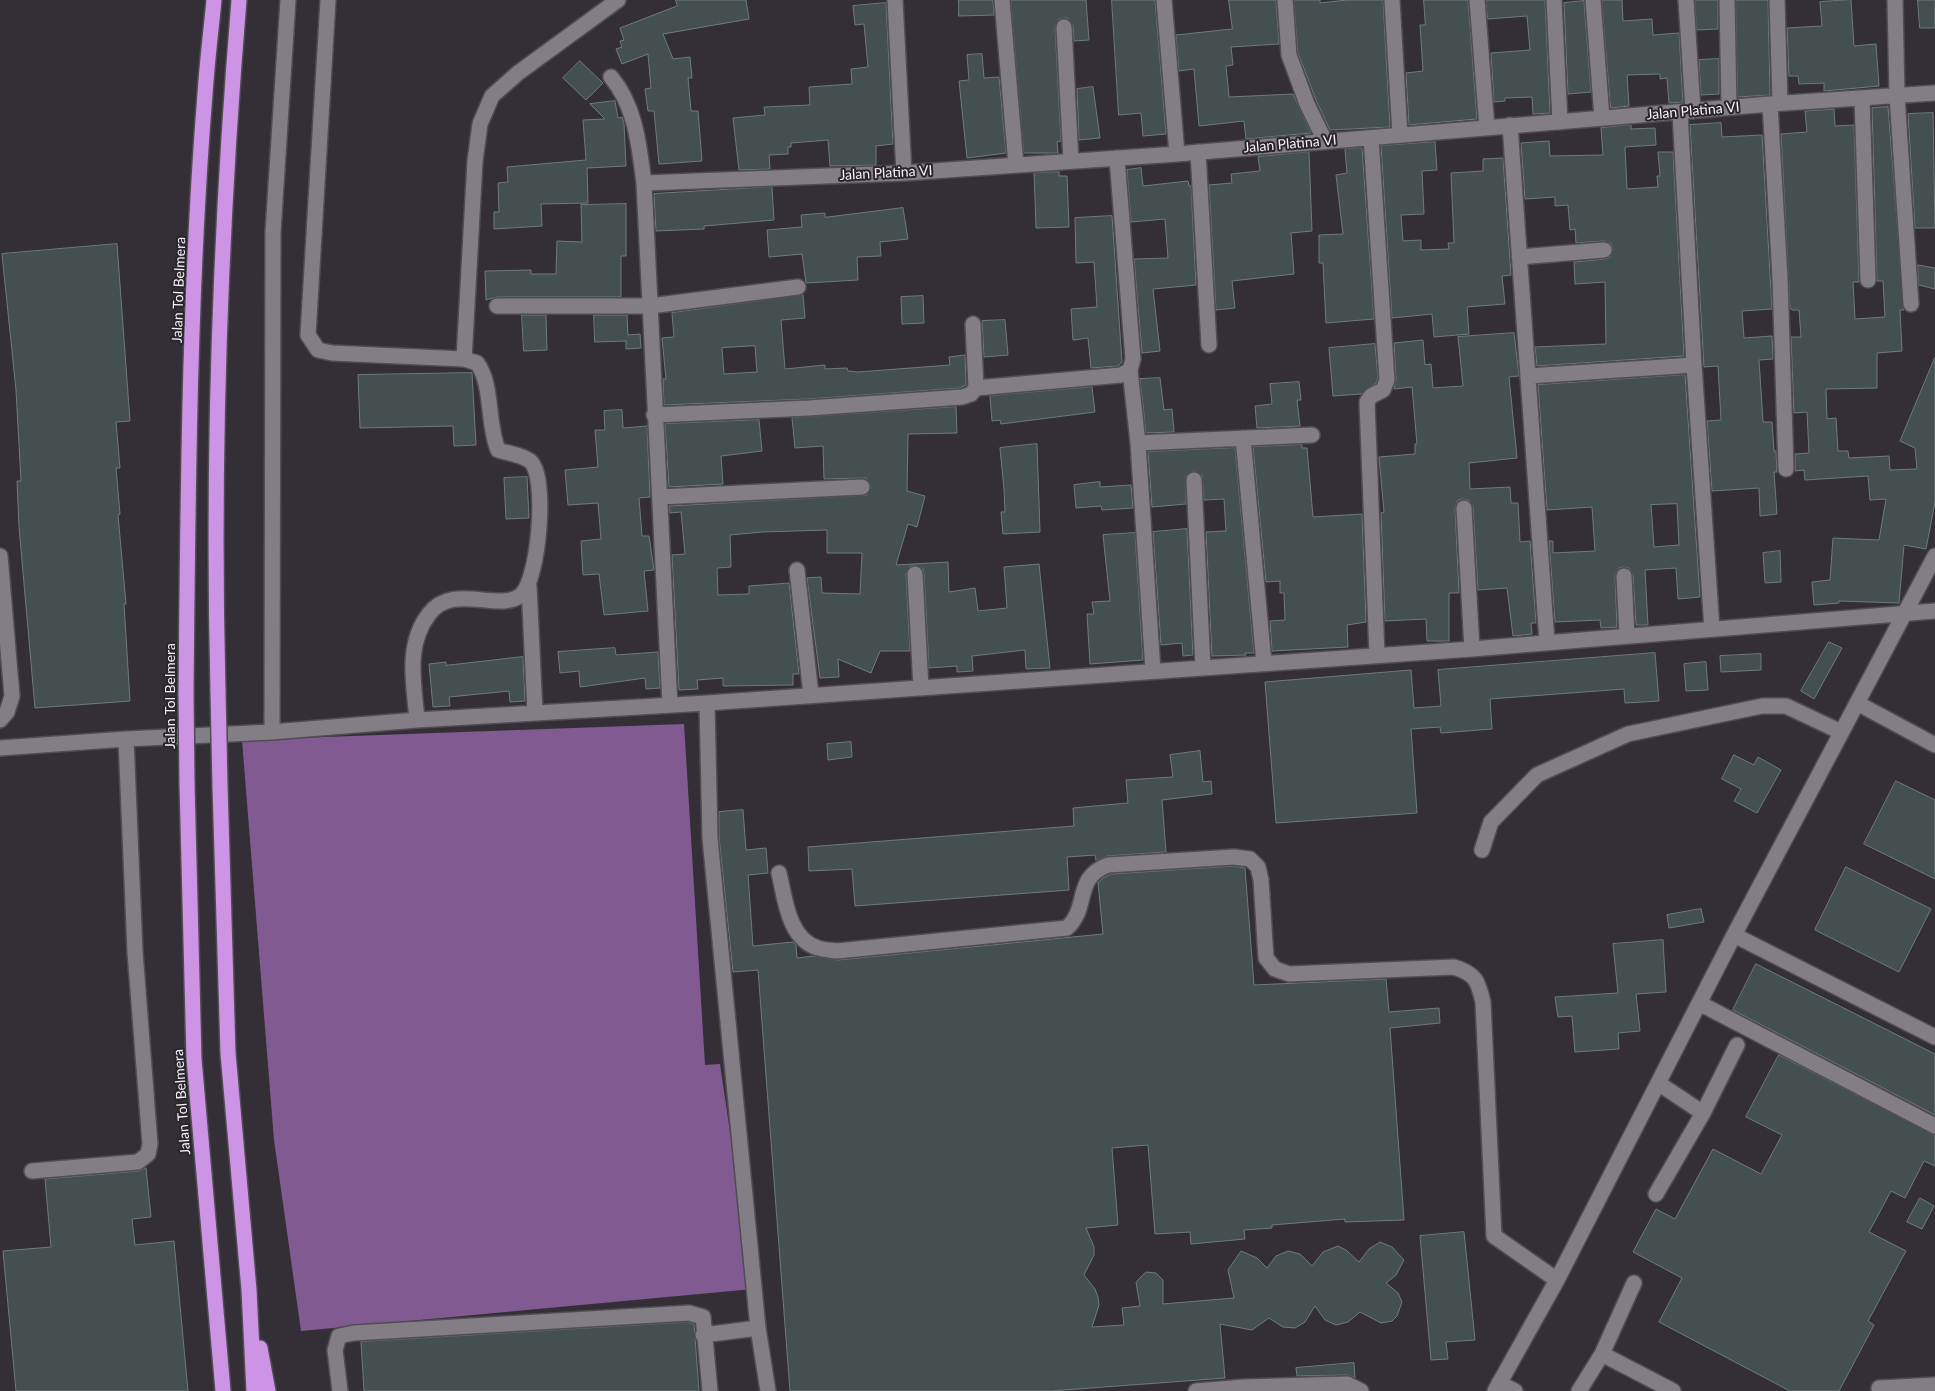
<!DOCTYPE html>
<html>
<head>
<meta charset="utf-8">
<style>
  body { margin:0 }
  canvas { display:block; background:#342f36 }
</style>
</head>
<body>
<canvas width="1935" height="1391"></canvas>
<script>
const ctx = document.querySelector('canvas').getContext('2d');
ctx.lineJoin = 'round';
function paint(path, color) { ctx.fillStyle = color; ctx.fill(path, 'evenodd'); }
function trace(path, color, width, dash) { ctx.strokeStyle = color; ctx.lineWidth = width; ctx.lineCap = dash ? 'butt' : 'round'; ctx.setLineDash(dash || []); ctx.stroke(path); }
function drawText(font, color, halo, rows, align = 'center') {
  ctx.font = font + ' Lato,sans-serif'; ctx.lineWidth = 4; ctx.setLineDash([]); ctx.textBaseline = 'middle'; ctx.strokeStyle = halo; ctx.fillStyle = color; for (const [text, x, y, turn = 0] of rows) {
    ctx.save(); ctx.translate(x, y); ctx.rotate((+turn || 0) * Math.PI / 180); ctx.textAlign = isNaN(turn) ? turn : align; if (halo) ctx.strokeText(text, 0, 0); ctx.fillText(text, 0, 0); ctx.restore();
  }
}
paint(new Path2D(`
  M684 724 705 1065 720 1064 753 1289 301 1331 274 1140 242 740Z`), '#815a91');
const building = new Path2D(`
  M676 0H746L749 19 663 34 673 59 690 57 692 78H688L691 111H698L702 161 659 164 654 111H648L645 89 651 88 648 54 622 64 616 49 622 47 620 41 624 40 620 28 677 6Z
  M959 0H993L994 15 959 16Z
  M1011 0H1086L1089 40 1074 41 1073 26 1068 18 1059 19 1055 27 1061 141 1057 142 1058 153H1024Z
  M1112 0H1155L1166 134 1143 136 1141 113 1119 115Z
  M1229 0H1276L1279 44 1231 47 1233 65 1226 66 1229 97 1293 94 1311 133 1246 139 1244 121 1199 126 1194 69 1179 71 1176 35 1232 29Z
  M1294 0H1320V3L1347 0H1383L1390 127 1330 130 1316 100 1298 53Z
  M1424 0H1468L1477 119 1409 125 1406 73 1423 71 1420 25H1425Z
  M1486 0H1545L1550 113 1533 114 1532 97 1505 98V101L1494 102 1491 53 1530 50 1527 16 1488 19Z
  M1602 0H1622L1623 21 1652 19 1653 35 1679 33 1683 102 1669 103 1667 78 1660 79V74L1627 75 1629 106 1611 108Z
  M1695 0H1718V29L1697 30Z
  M1736 0H1768L1770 95 1738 97Z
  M1851 0 1854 46 1876 44 1879 86 1824 91V83L1799 84 1798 76H1789L1787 28 1822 26 1820 2Z
  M1918 0H1935V28H1920Z
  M1584 1 1591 92 1568 94 1564 3Z
  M886 3 893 144 876 146V165L830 166 828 140 791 143V147H788V154L769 155 770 169 739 170 733 118 765 115 764 107 810 105 809 87 852 84 851 69 868 67 864 24 855 25 853 6Z
  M982 54 984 78 999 77 1006 153 967 158 959 81 969 80 967 55Z
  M1719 59V94L1701 95 1699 60Z
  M580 61 603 83 586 100 563 78Z
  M1093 87 1100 138 1079 140 1077 89Z
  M615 101 618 118 622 117 624 124 626 166 587 168 588 203 541 204 542 226 494 229V212H499L498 183 508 182 507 167 586 160 583 120 605 119 590 104Z
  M1888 107 1904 310H1900L1902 351 1877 353V388L1826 389 1827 419 1836 418 1838 451H1848L1849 458 1889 456 1890 470 1917 469 1915 448 1900 441 1935 357V502L1926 549 1904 545 1899 603 1839 601V603L1814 605 1812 582 1830 580 1833 538 1879 540 1886 499 1870 500 1868 476 1805 480 1804 470 1795 471V454L1809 453 1807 412 1794 413 1791 337H1801L1799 310H1792L1790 308 1781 134 1807 132 1805 111 1834 109 1835 126 1854 125 1859 282H1853L1855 319 1885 317 1883 281H1877L1872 108Z
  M1933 113 1935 228H1915L1908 114Z
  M1721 123 1722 137 1762 135 1772 309 1742 311 1744 338 1772 336 1773 359 1759 360 1763 422H1772L1774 451H1776L1777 472H1774L1777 514 1760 516 1759 488 1712 491 1707 421 1721 420 1718 366 1704 367 1690 125Z
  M1631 125V129L1655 128 1656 145 1625 147 1627 189 1658 187 1657 176H1660L1658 152H1673L1684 356 1537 366 1535 347 1606 344 1605 282 1575 284 1574 262 1605 259 1610 257 1613 250 1611 244 1604 241 1576 243 1575 229 1570 230 1568 205 1555 206V197L1525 199 1521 143 1549 141 1550 156 1603 155 1601 128Z
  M1435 142 1437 170 1422 171 1424 214 1401 215 1403 241 1421 240V250L1449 249 1448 243H1454L1451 173 1483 171V159L1503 158 1511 275 1502 276 1505 304 1467 307 1469 334 1434 337 1432 314 1392 318 1381 146Z
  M1362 148 1374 319 1326 323 1323 263H1319V235L1343 234 1336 175 1347 173 1345 149Z
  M1309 152 1312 231 1291 233 1294 274 1232 281 1235 308 1216 310 1209 185 1232 183 1231 174 1260 171 1258 157Z
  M1141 168 1143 186 1188 181 1189 186H1191L1196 285 1153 289 1160 351 1142 353 1134 259 1168 258 1165 219 1131 222 1127 170Z
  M1059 172V176H1067L1069 227 1036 228 1034 173Z
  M772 187 774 220 704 226V229L656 231 654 194Z
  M626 204V256H621V297H497L486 300 485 271 531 270V274H556L557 241 582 242 581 205Z
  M903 208 908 239 880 242 881 256 857 257 858 280 806 283 802 254 769 257 767 230 802 227 801 215 825 213V217Z
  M1112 216 1122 362 1118 366 1091 368 1088 338 1073 340 1071 309 1097 307 1094 262 1076 263 1075 218Z
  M117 244 130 421 116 422 120 468H116L120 514 118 515 126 604H124L130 701 35 708 19 527 17 481H21L16 390 2 254Z
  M1918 265 1935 268V289L1919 285Z
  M803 295 805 318 781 320 785 369 825 365V369L847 368 848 371 858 372 950 365 949 357 965 355 966 385 960 388 808 399 664 405 663 379H666L662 338 674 337 672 313ZM755 346 757 372 724 374 722 348Z
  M923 296 924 323 902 324 901 297Z
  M522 315H546L547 350 524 351Z
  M594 315H627L628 335 640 334 641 348 626 349V341L595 342Z
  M1005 320 1008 355 984 357 982 321Z
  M1514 333 1519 376 1509 377 1517 458 1469 463 1470 489 1510 487 1511 503H1518L1520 542 1530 541 1536 623H1531L1532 634 1513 636 1507 588 1478 590 1473 507 1469 500 1463 499 1458 500 1455 508 1459 593H1449V641H1427L1426 619 1385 621 1381 513 1384 512 1379 457 1415 454V444H1417L1412 387 1394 389 1396 379 1394 343 1423 340 1425 365 1431 364 1433 388 1463 386 1458 337Z
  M1375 344 1378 378 1376 383 1361 394 1333 396 1329 348Z
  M472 373 476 445 454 446 453 426 360 428 358 375Z
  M1685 375 1700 597 1678 599 1676 568 1645 570 1648 625H1636L1633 575 1629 568 1623 567 1619 568 1615 576 1617 627 1601 628 1600 620 1555 622 1549 541H1553V553L1595 551 1592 507 1547 510 1538 385ZM1677 504 1679 545 1654 547 1651 505Z
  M1160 378 1164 410 1172 409 1174 432 1146 433 1140 379Z
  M1299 382 1301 400H1297L1300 426 1257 428 1255 406 1272 404 1270 384Z
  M1092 387 1095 412 1001 424 1000 420 992 421 990 396Z
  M956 407 957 433 908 434 907 491 925 496 917 527 908 524 896 565 948 562 949 592 975 588 978 611 1007 608 1004 567 1039 564 1050 668 1026 669 1025 650 972 656 973 671 957 672V666L929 668 924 574 923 569 915 565 910 566 906 574 910 651H880L871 673 838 659 839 677 820 678 807 578 821 577 822 593 860 594 862 553H827V530L762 532 730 535 731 567 717 568 718 595 749 594V586L789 583 799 674H793V685L723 686V678L697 680 698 689 679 690 672 555 685 554 681 512 670 513 669 506 867 495 871 487 866 478 824 479 823 446 795 448 792 418Z
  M622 410 623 428 647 426 650 497 639 498 642 536H649L654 570 644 571 648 611 604 615 599 574 583 575 581 541 601 539 598 503 568 505 565 470 598 467 595 430H605L604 411Z
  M759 420 762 451 721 456 723 484 669 487 665 424Z
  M1037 444 1040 532 1003 534 1001 512H1005L1004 489 1000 448Z
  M1302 445V448H1307L1313 517 1362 514 1366 622 1347 625 1348 647 1272 651 1270 621 1285 620 1284 593H1280V581L1266 582 1253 447Z
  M1235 448 1254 653H1245L1246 655 1212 656 1206 532 1226 531 1224 499 1204 500 1202 475 1193 471 1186 476V504L1152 507 1148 452Z
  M527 477 529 518 506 519 504 478Z
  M1100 482V487L1131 485 1133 508 1102 510 1101 506 1076 508 1074 485Z
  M1187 529 1193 655 1183 656 1182 643 1161 645 1153 532Z
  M1135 533 1143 660 1090 664 1087 614H1094L1092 602 1110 601 1103 535Z
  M1780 551 1781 582 1765 583 1763 553Z
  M1829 642 1842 648 1814 699 1801 691Z
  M615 648 616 655 658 652 660 688 646 689 645 678 580 687 579 671 560 673 558 652Z
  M1655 653 1659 701 1625 703 1624 689 1490 699 1492 729 1441 733 1440 727 1411 729 1417 813 1276 823 1265 682 1411 670 1414 708 1441 706 1438 670Z
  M1761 654V670L1721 672 1720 656Z
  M523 657 525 701 510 702 509 691 449 697 450 706 433 707 429 664 446 662V665Z
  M1706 662 1708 690 1686 691 1684 664Z
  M851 742 852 757 828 760 827 744Z
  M1200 751 1203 782 1211 781 1212 794 1162 800 1166 852 1107 856 1096 861 1095 855 1067 857 1069 890 855 906 852 869 809 871 808 847 1074 826 1073 808 1128 803 1126 780 1173 777 1170 755Z
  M1734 755 1754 765 1758 757 1781 770 1757 813 1734 801 1741 789 1722 779Z
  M1896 781 1935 800V879L1864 844Z
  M743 810 746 850 766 848 768 873 748 875 753 946 793 942 796 945 797 958 814 956 838 960 1103 934 1098 883 1103 878 1111 874 1234 866 1245 868 1254 985 1386 979 1389 1012 1439 1008 1440 1023 1390 1028 1404 1220 1345 1222V1219L1272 1225V1228L1244 1230 1245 1239 1191 1244 1190 1232 1155 1234 1148 1145 1112 1148 1118 1225 1086 1228 1094 1247V1255L1084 1275 1095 1289 1098 1297 1099 1305 1092 1327 1124 1325 1122 1308 1140 1306 1136 1282 1146 1272 1156 1273 1163 1280V1304L1234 1298 1228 1270 1241 1251 1257 1258 1267 1268 1276 1256 1288 1251 1300 1254 1312 1266 1323 1252 1338 1246 1346 1250 1359 1262 1369 1249 1380 1242 1392 1247 1404 1260 1396 1275 1386 1283 1398 1293 1402 1302 1397 1316 1392 1321 1381 1323 1360 1312 1348 1322 1336 1325 1325 1320 1315 1306 1305 1322 1295 1328 1283 1327 1269 1318 1252 1330 1220 1324 1225 1378 1051 1391H790L758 970 733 972 719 837V812Z
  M1846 867 1931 909 1899 972 1815 930Z
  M1701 909 1704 922 1669 928 1667 915Z
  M1663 940 1666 992 1636 994 1640 1031 1618 1033 1619 1049 1575 1052 1572 1016 1558 1017 1555 997 1618 993 1613 944Z
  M1756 964 1935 1054V1115L1733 1010Z
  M1779 1055 1935 1135V1166L1924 1161 1905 1198 1891 1191 1869 1232 1906 1251 1868 1321 1874 1325 1839 1391H1790L1659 1322 1682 1278 1633 1252 1656 1209 1675 1219 1713 1149 1761 1174 1782 1135 1746 1117Z
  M146 1168 151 1217 132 1219 135 1245 174 1241 188 1391H16L3 1251 51 1247 45 1179 139 1171Z
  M1920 1198 1934 1206 1922 1229 1907 1222Z
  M1464 1232 1475 1340 1446 1342 1448 1359 1431 1360 1420 1236Z
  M688 1322 694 1324 699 1391H364L361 1342Z
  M1354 1363 1355 1378 1347 1375 1297 1376 1296 1368Z`);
paint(building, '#445050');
trace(building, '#6e7b7b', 1);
const minor = new Path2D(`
  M328 0 308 335 318 350 332 353 464 359 477 363C493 384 487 424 498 450 507 453 522 455 530 461 548 475 539 580 521 595 499 613 453 582 429 614 405 645 414 684 417 720
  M895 0 904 173
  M1002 0 1016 165
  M1164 0 1177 154
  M1285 0 1289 55 1307 104 1325 141
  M1392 0 1400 135
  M1477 0 1487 128
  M1554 0 1560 122
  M1593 0 1602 118
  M1686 0 1693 111
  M1727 0 1729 107
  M1777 0 1780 103
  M1895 0 1897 96 1911 304
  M1064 27 1071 161
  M611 77C636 107 639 146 644 183L670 705
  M1862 98 1868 280
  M1770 104 1780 278 1786 469
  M1680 112 1694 365 1712 629
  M1510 125 1547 642
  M1371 138 1387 380 1383 390 1371 396 1367 402 1377 655
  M1198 152 1209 345
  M644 183 904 173 1177 154 1770 104 1935 93
  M1519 257 1604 250
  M497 306H650L798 287
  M464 359 475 161 480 124 492 96 518 73 618 0
  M1130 370 1138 443 1153 671
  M1528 376 1694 365
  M976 388 1121 375 1130 370 1133 359 1117 158
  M654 415 809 408 962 397 971 394 976 388 973 324
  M1243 438 1264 663
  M1138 443 1312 435
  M1194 480 1203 668
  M660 497 862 487
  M1464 508 1472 649
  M0 556 12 696 7 712 0 720
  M797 570 811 695
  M915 574 921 688
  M1624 576 1627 636
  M529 586 535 713
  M707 703 710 838 758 1328 768 1391
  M1857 703 1935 745
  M272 732 273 232 288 0
  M0 748 126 739 272 732 417 720 707 703 1472 649 1935 611
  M1482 850 1491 822 1537 775 1628 734 1762 706H1786L1841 732
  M779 873C785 898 788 939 818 948 824 950 831 950 837 951L1067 928C1090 907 1073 878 1108 865L1234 857 1250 859 1258 867 1261 880 1266 958 1275 969 1289 974 1454 967C1476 974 1478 981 1483 1002L1494 1236 1557 1280
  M1734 935 1935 1037
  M1699 1003 1935 1126
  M1703 1113 1737 1045
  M32 1171 138 1162 148 1154 150 1144 135 952 126 739
  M1656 1194 1703 1113 1658 1083
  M703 1335 758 1328
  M1602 1354 1673 1391
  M1499 1383 1515 1391
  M1879 1388 1935 1385
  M340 1391 335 1350 339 1336 354 1333 689 1313 703 1317 710 1391
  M1196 1391 1244 1387 1347 1384 1361 1391
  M1495 1391 1557 1280 1734 935 1935 556
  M1579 1391 1602 1354 1634 1283`);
const highway = new Path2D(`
  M218 691C212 461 220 230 239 0
  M186 694C188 494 189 293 205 94 207 63 211 31 214 0
  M187 783 194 1059 223 1391
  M220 786 228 1053 249 1290 254 1391
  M260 1348 268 1391`);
trace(minor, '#504c52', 18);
trace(highway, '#504c52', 18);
trace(minor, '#837d86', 15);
trace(highway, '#cd94e5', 15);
const highwayBridge = new Path2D(`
  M218 691 220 786
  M186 694 187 783`);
trace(highwayBridge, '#504c52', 18, []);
trace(highwayBridge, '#cd94e5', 15);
drawText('14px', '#f5f2f7', '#2a252c', [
  ["Jalan Platina VI",1693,111,-5],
  ["Jalan Platina VI",1290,144,-5],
  ["Jalan Platina VI",886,173,-3],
  ["Jalan Tol Belmera",179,290,-88],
  ["Jalan Tol Belmera",170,696,-90],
  ["Jalan Tol Belmera",182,1102,-94]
]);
</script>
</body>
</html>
